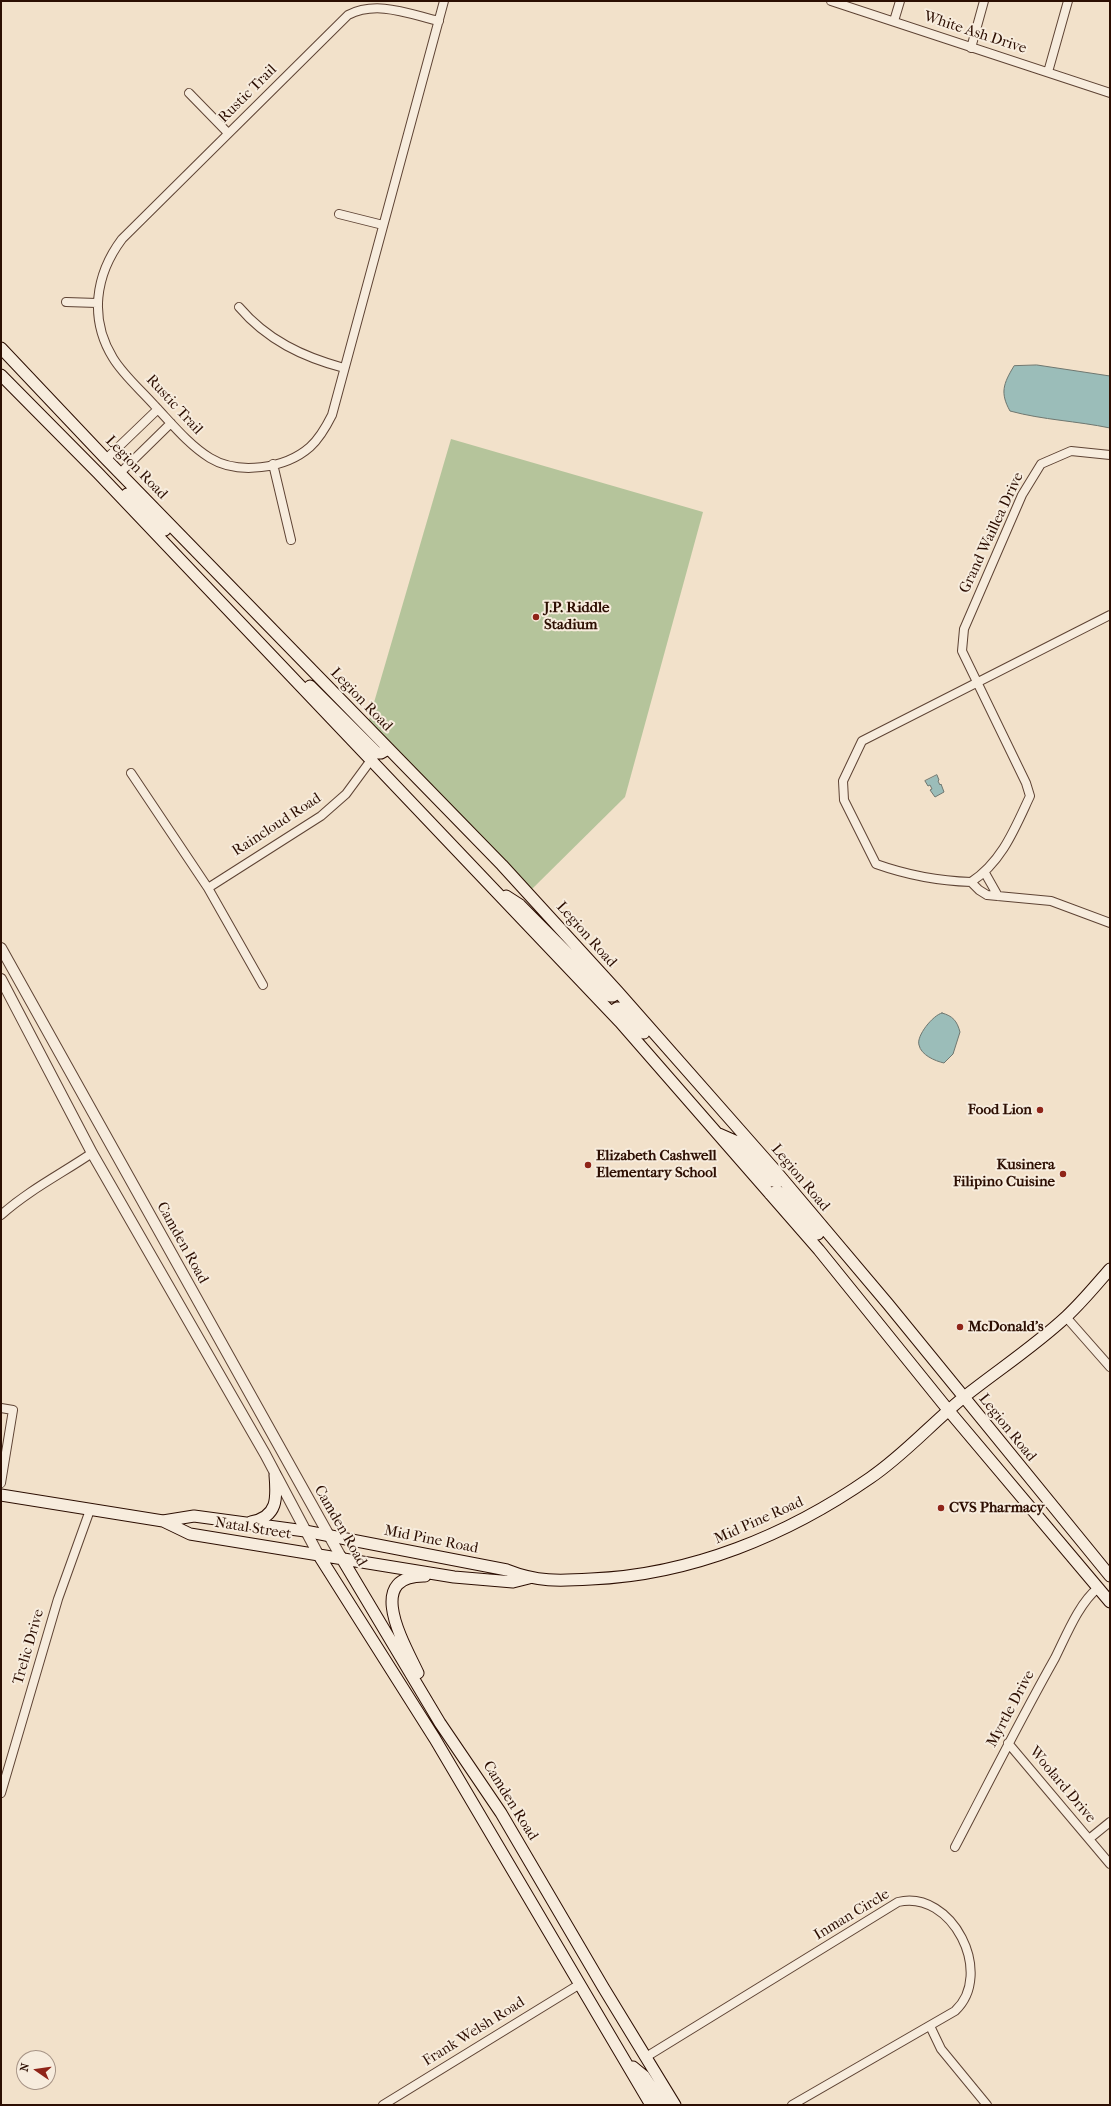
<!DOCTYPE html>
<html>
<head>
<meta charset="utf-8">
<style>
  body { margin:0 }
  #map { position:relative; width:1111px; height:2106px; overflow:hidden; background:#f2e1ca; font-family:"IM FELL French Canon",serif }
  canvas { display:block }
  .frame { position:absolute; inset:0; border:2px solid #2c0e02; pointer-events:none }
  .north { position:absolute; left:16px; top:2050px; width:40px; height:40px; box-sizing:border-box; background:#f7ecdd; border:1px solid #a69385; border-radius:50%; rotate:283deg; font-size:11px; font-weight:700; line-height:16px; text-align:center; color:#2c0e02 }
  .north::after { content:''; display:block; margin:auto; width:14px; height:18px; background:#8f2418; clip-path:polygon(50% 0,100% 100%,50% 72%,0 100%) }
</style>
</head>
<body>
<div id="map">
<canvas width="1111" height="2106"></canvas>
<div class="frame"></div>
<div class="north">N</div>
</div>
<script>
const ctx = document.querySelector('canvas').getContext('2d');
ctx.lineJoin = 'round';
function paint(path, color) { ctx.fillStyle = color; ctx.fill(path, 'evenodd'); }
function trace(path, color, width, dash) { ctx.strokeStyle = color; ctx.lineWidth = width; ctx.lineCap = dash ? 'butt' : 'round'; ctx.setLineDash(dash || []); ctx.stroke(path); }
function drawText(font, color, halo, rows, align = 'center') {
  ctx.font = font + ' "IM FELL French Canon",serif'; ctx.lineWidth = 4; ctx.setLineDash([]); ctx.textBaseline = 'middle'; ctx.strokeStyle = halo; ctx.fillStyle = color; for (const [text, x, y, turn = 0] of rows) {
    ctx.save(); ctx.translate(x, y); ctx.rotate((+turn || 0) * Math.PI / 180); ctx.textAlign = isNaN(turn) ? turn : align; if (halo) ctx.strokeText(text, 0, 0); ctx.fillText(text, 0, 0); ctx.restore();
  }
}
paint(new Path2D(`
  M451 439 703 512 625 797 532 889 368 723Z`), '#b5c49b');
const water = new Path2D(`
  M1037 365 1110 376V428C1077 421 1043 420 1010 411 1000 393 1003 384 1014 366Z
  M937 775 939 780 938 781 940 785 941 784 944 792 935 797 930 790 932 789 930 785 928 786 925 781Z
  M942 1013C953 1016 957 1021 960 1032L953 1054 944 1063C935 1061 921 1055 919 1045 916 1036 933 1015 942 1013Z`);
paint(water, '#9bbdb9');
trace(water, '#6f7770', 1);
const minor = new Path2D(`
  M831 1 1110 93
  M439 21C409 14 377 0 348 15L122 239C95 275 89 319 113 358 124 376 141 390 155 406 172 424 189 445 210 458 238 475 285 469 310 447 320 438 326 427 332 415L444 1
  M894 21 900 1
  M971 48 984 1
  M1048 72 1068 1
  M189 93 228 133
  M339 214 383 225
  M66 302 97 303
  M239 307C267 340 303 357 344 368
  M106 459 158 409
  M273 464 291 540
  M120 473 171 423
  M131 773 208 888 263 985
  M985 873 998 896
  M971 882C1002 862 1015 828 1030 796L1026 783 962 651 964 629 1022 495 1041 464 1071 451 1110 455
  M971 882C939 881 907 875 876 864L844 800 843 781 862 741 1110 615
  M971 882 979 890 987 895 1051 901 1110 923
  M208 888 321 816 346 794 371 760
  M1 1215C29 1190 61 1174 92 1153
  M1066 1317 1110 1367
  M1 1408 13 1410 1 1483
  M1008 1743 1110 1864
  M1 1793 58 1599 90 1510
  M1089 1839 1110 1822
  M955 1847C988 1784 1020 1720 1055 1658 1066 1636 1079 1603 1098 1588
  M930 2026 941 2049 987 2105
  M646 2057 898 1902C952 1889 995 1974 955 2011L792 2105
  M383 2105 580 1984`);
const tertiary = new Path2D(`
  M1 948 341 1557
  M1 979 92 1153 265 1454 318 1554`);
const secondary = new Path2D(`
  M1 348 106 459 502 865 618 992 774 1169 888 1304 1110 1576
  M1 375 98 473 620 1022 819 1250 949 1411 1110 1602
  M127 494 165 530
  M310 686 377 753H381L388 749
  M506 896 520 905 610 996H613L618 992
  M611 1012 617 1008H619L644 1033
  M719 1134 735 1141 772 1181H783
  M770 1194 777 1191 779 1192 818 1234
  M1 1495 163 1521 194 1516 305 1531 507 1570C537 1582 559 1581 591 1579 691 1575 788 1535 870 1478 904 1455 932 1423 964 1397 998 1370 1035 1346 1067 1316 1083 1301 1096 1285 1110 1269
  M163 1521 190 1534 454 1577 513 1582 529 1578
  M251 1522C278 1517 277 1498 275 1475
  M318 1554 435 1739 651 2105
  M341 1557 440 1723 501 1813 603 1987 675 2105
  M418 1673C405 1645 363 1575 425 1576
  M633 2067 644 2076 663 2105`);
trace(minor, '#5e4334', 10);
trace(tertiary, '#5e4334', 12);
trace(secondary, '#2c0e02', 13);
trace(minor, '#f7ecdd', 8);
trace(tertiary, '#f7ecdd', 10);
trace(secondary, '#f7ecdd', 11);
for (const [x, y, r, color] of [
  [536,617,4,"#8f2418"],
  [1040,1110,4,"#8f2418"],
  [588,1165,4,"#8f2418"],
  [1063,1174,4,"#8f2418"],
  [960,1327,4,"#8f2418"],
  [941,1508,4,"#8f2418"]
]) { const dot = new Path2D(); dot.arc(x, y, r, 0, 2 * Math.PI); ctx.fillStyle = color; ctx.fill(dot); trace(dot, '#f7ecdd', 1.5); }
drawText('15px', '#2c0e02', '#f7ecdd', [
  ["White Ash Drive",975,33,18],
  ["Rustic Trail",248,94,-45],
  ["Rustic Trail",174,405,47],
  ["Legion Road",136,468,46],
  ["Grand Waillea Drive",992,533,-65],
  ["Legion Road",361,700,46],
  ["Raincloud Road",277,825,-33],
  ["Legion Road",586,935,48],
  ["Legion Road",800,1178,50],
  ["Camden Road",182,1243,61],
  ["Legion Road",1007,1428,51],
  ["Mid Pine Road",759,1521,-24],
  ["Camden Road",340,1526,60],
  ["Natal Street",253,1529,9],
  ["Mid Pine Road",431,1540,11],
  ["Trelic Drive",29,1647,-74],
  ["Myrtle Drive",1011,1709,-62],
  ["Woolard Drive",1062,1785,50],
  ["Camden Road",510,1801,58],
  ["Inman Circle",852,1915,-31],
  ["Frank Welsh Road",474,2032,-32]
]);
drawText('bold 15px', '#2c0e02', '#f7ecdd', [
  ["J.P. Riddle",544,608],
  ["Stadium",544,625],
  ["Food Lion",1032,1110,"right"],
  ["Elizabeth Cashwell",596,1156],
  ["Elementary School",596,1173],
  ["Kusinera",1055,1165,"right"],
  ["Filipino Cuisine",1055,1182,"right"],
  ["McDonald's",968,1327],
  ["CVS Pharmacy",949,1508]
], 'left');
</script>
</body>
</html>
